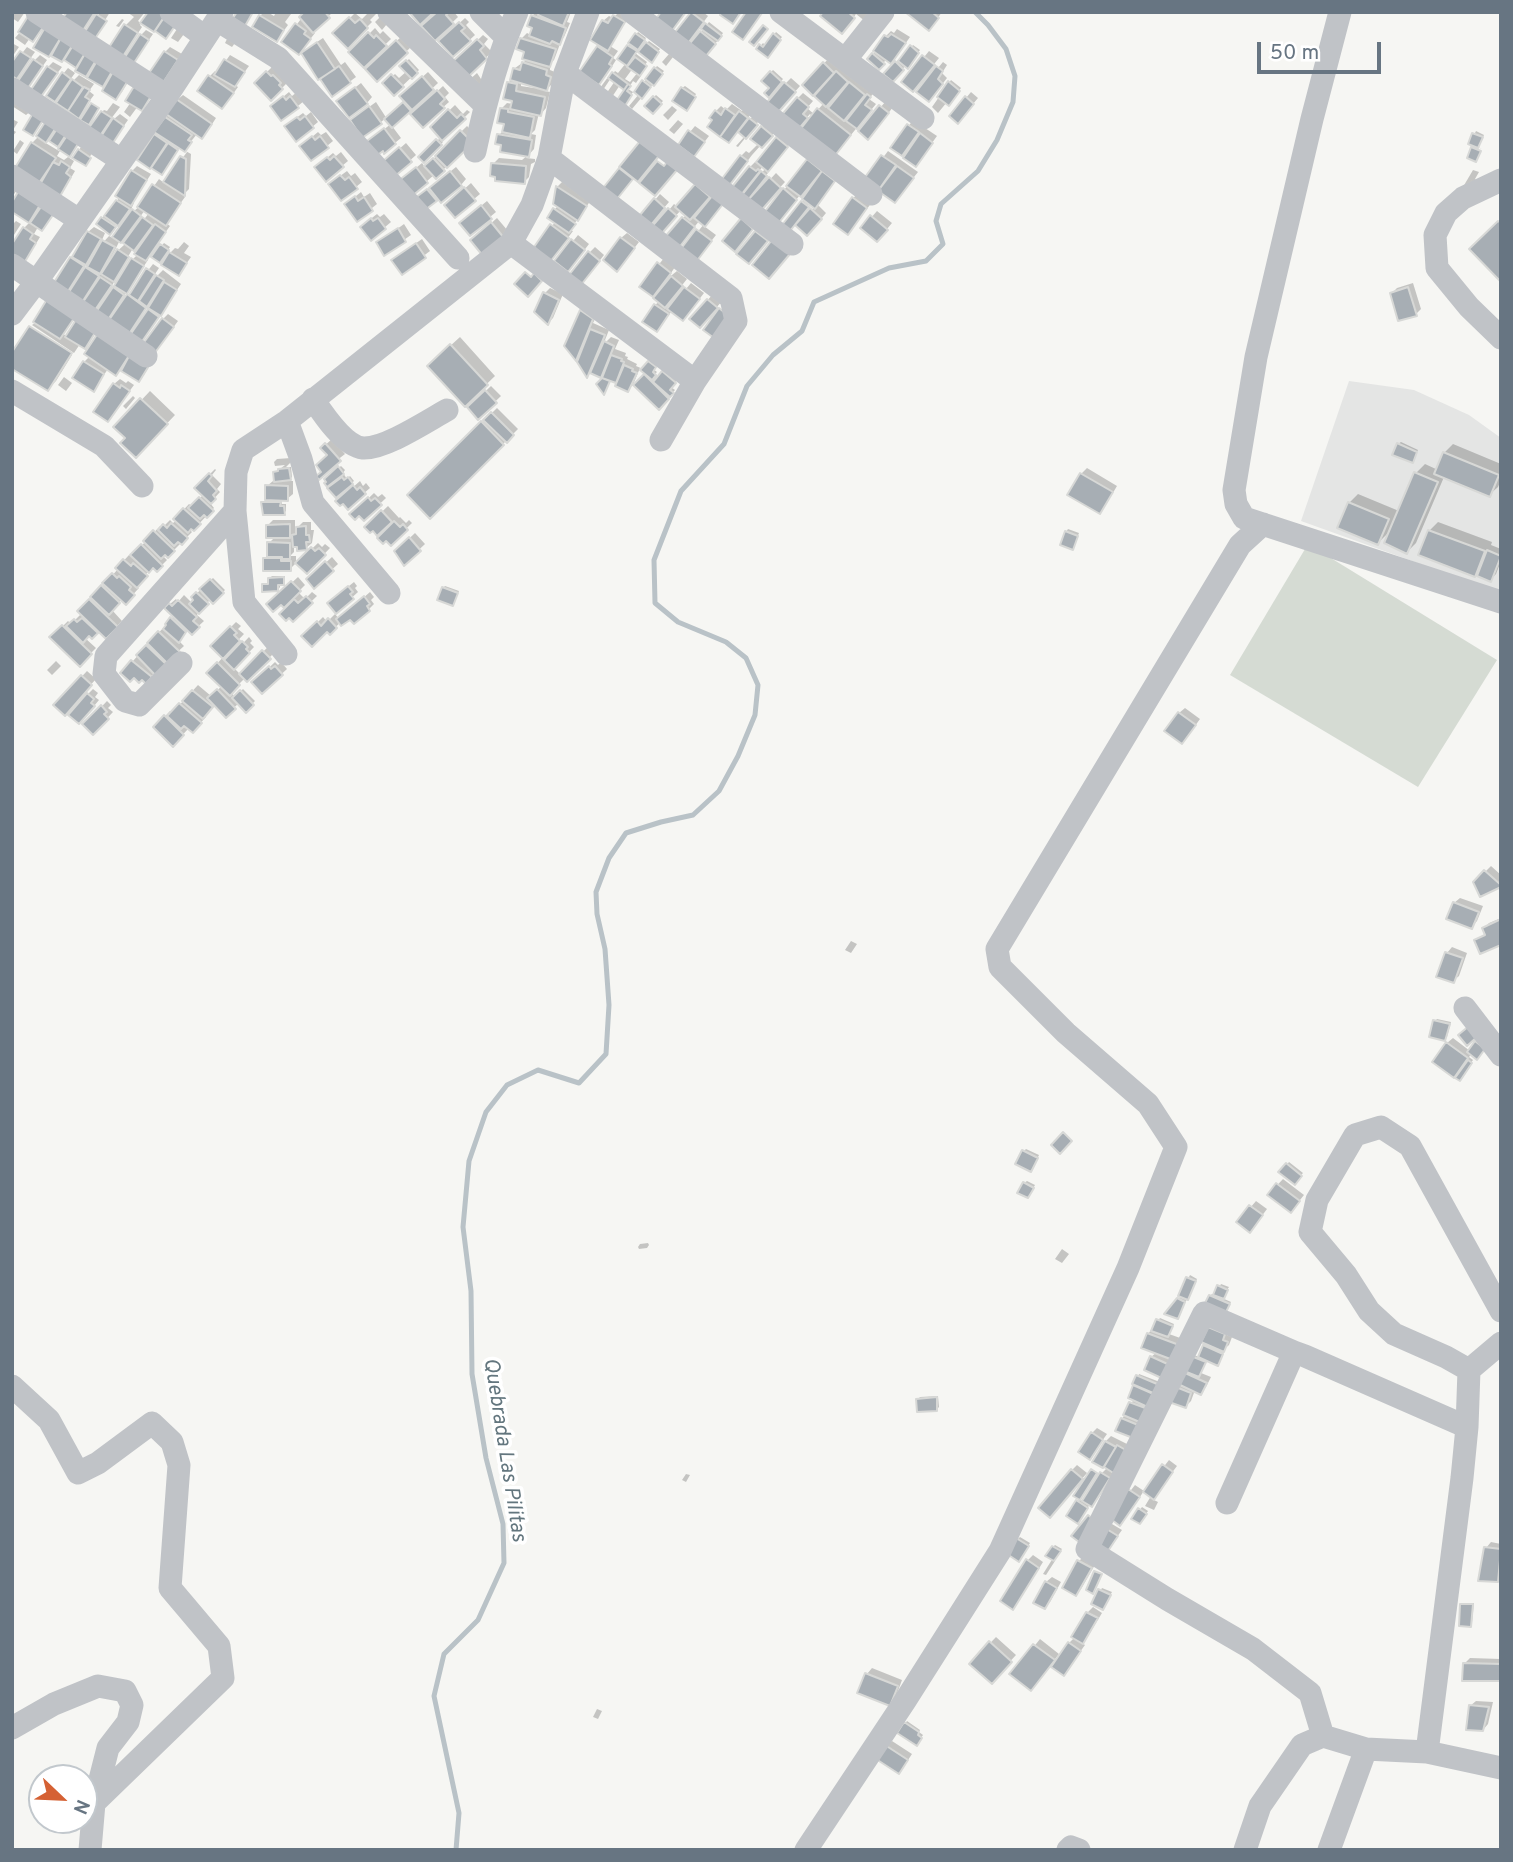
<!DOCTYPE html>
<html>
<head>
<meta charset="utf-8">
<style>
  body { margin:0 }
  #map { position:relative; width:1513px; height:1862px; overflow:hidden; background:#f6f6f3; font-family:Overpass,sans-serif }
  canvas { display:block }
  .frame { position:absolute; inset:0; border:14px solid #677582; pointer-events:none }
  .north { position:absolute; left:28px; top:1764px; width:70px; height:70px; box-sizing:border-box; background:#fff; border:2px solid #c2c8cd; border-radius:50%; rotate:113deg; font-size:19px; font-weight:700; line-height:28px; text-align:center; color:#677582 }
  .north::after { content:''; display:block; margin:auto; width:24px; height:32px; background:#d56134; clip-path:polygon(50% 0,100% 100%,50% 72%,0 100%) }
  .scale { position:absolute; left:1257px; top:42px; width:124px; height:32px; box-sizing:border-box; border:4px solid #677582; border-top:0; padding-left:9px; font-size:21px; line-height:24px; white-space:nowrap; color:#677582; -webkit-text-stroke:5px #fff; paint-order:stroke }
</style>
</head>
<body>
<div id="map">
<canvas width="1513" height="1862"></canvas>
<div class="frame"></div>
<div class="north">N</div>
<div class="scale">50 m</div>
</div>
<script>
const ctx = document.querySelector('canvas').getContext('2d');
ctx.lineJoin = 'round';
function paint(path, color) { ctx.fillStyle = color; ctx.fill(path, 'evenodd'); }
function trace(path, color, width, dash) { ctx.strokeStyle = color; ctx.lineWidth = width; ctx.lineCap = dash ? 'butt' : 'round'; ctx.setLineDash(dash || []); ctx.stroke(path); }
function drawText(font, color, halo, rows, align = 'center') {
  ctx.font = font + ' Overpass,sans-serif'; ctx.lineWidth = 7; ctx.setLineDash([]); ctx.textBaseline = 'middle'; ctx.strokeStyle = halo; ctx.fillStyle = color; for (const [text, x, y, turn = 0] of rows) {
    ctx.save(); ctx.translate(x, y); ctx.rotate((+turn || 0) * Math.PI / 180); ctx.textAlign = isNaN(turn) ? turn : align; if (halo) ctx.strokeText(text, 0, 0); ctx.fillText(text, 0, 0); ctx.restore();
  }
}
paint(new Path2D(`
  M1349 381 1414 390 1469 415 1501 438V593L1301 521Z`), '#e4e5e4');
paint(new Path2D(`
  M1308 544 1497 660 1418 787 1230 675Z`), '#d5dbd3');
paint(new Path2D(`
  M14 12H25L18 22 12 18Z
  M49 12H64L56 21 95 65 105 54 133 73 122 92 116 97 106 87 90 77 94 68 86 75 79 67 50 53 52 15 33 40 30 38 25 45 15 38 21 31Z
  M104 12H110L96 35 98 15 100 13 102 14Z
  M127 12H145L138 21 141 23 140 25 142 27 125 53 109 52 126 25 134 17Z
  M264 12H270L269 13 274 16 276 12H288L291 14 285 22 288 25 277 40 260 16Z
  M306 12H333L313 31 315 33 301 51 284 42Z
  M367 12 377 13 370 20 372 22 348 46 335 33 355 13 362 19 367 14Z
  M439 12H454L458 17 435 39Z
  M536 12H571L567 22 570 23 564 37 558 43 560 44 554 60 550 64V70L555 72 552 84 545 91 550 92 546 108 541 114 539 113 535 130 531 134 536 135 534 149 526 158 535 159V162L531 164 529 177 524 182 493 164 499 158 522 160 528 155 503 144 499 135 505 129 502 108 507 103 513 104 514 99 508 83 512 79 515 68 528 59 521 39 527 33 531 35 535 27 532 16ZM521 82 535 86 534 88 521 86Z
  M619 12 629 17 610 46 618 51 613 58 616 60 606 76 599 83 598 47 600 44 603 21 609 16 613 18Z
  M694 12H703L708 16 691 39 675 36Z
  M825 12H874L866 22 856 14 847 27Z
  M907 12H942L934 23Z
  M380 17 387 24 382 30 375 22Z
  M465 18 469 22 466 25 475 35 453 55 440 41Z
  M122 19 124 20 119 27 116 26Z
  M709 22 723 33 720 38 707 53 689 48Z
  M181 23 190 26 178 42 171 38Z
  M375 28 380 34 383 31 391 39 364 65 351 52Z
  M897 29 910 37 896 57 887 59 879 67 870 59 886 36 891 31 894 33Z
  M146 30 153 34 132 64 141 35Z
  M638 32 646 38 635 53 647 62 639 74 641 76 638 80 636 83 633 81 628 89 633 92 627 101V90L620 85 612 97 606 94 615 81 611 78 603 90 600 88 608 77 610 78 615 71 618 73 626 63 620 58ZM633 68 638 72 630 82 625 79Z
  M776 32 782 37 768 55 759 48 763 43 766 46Z
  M483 35 488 39 484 44 492 52 466 76 454 63Z
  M402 36 412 46 377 80 367 69Z
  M323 38 341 65 345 62 356 77 332 95 302 52Z
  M227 39 235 43 232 47 225 43Z
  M649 41 660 49 653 59 647 43Z
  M12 43 19 47 12 57Z
  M913 45 920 50 910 64 906 65 893 80 886 74 898 60 899 62Z
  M27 47 35 52 17 77 12 66Z
  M170 47 182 54 166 78 165 52Z
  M929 51 939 58 918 84 904 82Z
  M669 54 673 57 666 66 662 62Z
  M40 55 47 60 33 80 34 61Z
  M230 55 249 66 235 85 238 87 227 102 199 91 210 76 215 71 217 73Z
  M829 58 875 91 869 99 876 104 838 151 810 114 802 123 798 98 803 93 813 101 807 108 814 114 824 103 804 85ZM842 87 844 89 832 105 829 102Z
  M409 59 419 70 394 94 385 83 395 74 399 78 407 71 402 66Z
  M53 62 62 67 40 96 48 67Z
  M943 62 947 65 942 73 947 78 934 95 918 92Z
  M657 66 664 71 632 109 629 106 639 94 636 92Z
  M272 67 287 83 271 99 256 83Z
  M68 68 75 73 67 84 69 85 79 75 94 84 89 91 94 95 78 116 59 103 65 90 55 100 63 74Z
  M773 70 783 79 769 95 771 88 763 81Z
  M428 72 438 83 392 126 401 138 385 151 371 139 391 124 386 118 381 122 358 115 376 102 387 119 406 102 401 96Z
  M477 73 483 82 482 88 469 80Z
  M791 78 800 86 780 109 786 83Z
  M951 80 961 88 951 101 947 102 938 113 932 107Z
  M361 83 372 97 367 103 344 96Z
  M443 86 449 93 445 97 449 102 423 125 413 114Z
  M685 86 696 94 689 106 682 88Z
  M157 87 147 103 142 109 138 106 130 117 124 112 131 102Z
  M12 91 32 110 26 115 12 106Z
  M289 92 292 96 297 92 304 101 282 119 278 101Z
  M971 92 978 98 963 116 966 98Z
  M183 95 216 118 207 132 197 134 184 150 191 154 189 189 183 195 185 197 166 223 170 226 146 259 148 260 121 300 122 301 133 290 153 264 159 268 151 280 152 281 163 270 181 284 146 336 132 335 151 308 148 305 134 326 116 310 106 320 104 319 90 342 84 347 80 344 74 353 32 325 35 323 81 308 63 334 67 336 95 317 108 298 105 296 93 311 70 295 77 280 67 290 72 259 88 232 94 227 105 233 99 247 109 236 113 238 122 226 117 223 112 230 102 218 120 197 132 171 137 166 151 174 133 202 134 203 128 216 140 206 159 179 164 183 187 152 180 147 162 173 139 159 177 100ZM145 210 149 213 124 245 112 256 120 240 126 236ZM147 234 149 236 138 254 133 259 117 286 109 293 108 292 116 279 115 278 132 250ZM96 253 90 265 82 273 81 272 89 260Z
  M656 95 663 101 653 112 646 105Z
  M886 101 893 107 874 132 860 131Z
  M113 103 120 107 101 132 102 112 104 110 107 111Z
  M732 104 742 111 746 107 752 112 745 122 747 123 752 117 758 122 738 147 736 146 745 136 738 131 729 141 709 127 716 111 721 106 726 110Z
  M455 105 463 114 467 110 470 112 441 140 443 142 424 160 421 157 441 137 432 127Z
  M672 106 677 110 668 120 663 115Z
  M311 112 318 122 312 127 292 121 303 113 306 116Z
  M120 114 128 120 111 144 114 119Z
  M12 119 18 122 13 130 16 132 12 137Z
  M678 120 683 124 674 134 669 130Z
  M913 120 937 136 916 165 893 148Z
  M764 125 774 133 764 144 761 145 752 155 734 179 741 156 746 151 749 153 759 143 753 138Z
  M467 126 477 136 443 170 434 175 411 195 406 176 422 163 425 167Z
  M695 126 709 136 699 149 690 132Z
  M1476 131 1484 135 1477 147 1482 149 1470 143Z
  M71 132 57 156 64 160 68 157 74 161 70 168 75 171 64 190 58 196 24 180 12 197V171L14 172 32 143 39 136 48 138 44 142 59 151Z
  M318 132 321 135 326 132 333 141 327 146 307 141Z
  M783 133 792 141 766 171 768 173 748 198 750 187 748 185 750 167 755 162 757 163ZM763 166 766 168 757 178 755 177Z
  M20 140 24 143 17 154 13 151Z
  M85 140 97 144 87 162 75 157Z
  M406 143 416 155 395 174 390 157Z
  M888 151 918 172 895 201 866 180Z
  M341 152 348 161 342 166 322 162 333 153 336 156Z
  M808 160 839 175 817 204 826 213 813 229 798 225 815 206 810 203 790 229 802 202 817 181 815 179 800 195 782 218 784 190Z
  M456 167 466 179 461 185 442 200 439 197 435 200 417 198Z
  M1473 170 1479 172 1475 179 1476 180 1463 187Z
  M347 171 351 176 355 173 362 182 356 187 336 179Z
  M776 173 785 182 760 209 751 200Z
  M563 181 591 200 570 230 573 231 555 255 537 248 555 222V209L559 205 555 203 558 186Z
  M471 183 480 194 474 199 452 200Z
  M696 185 717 193 704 226 716 235 701 254 683 250 704 224 700 220 683 241V218L686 215 681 210 662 231 669 210 674 204 678 207ZM700 207 701 208 696 219 692 216Z
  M361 192 364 197 370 193 377 204 357 220 346 204Z
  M859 193 872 202 853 228V198Z
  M660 194 669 202 652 222 655 200Z
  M487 201 496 212 490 217 466 218Z
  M47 202 38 227 34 234 40 237 28 257 23 262 24 228 29 223 32 224Z
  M877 211 892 223 882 235 863 227Z
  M377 214 380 217 384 214 391 222 371 239 368 221Z
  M497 218 508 231 503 236 478 235Z
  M16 221 21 224 12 238V225Z
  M404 224 411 235 385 253 378 243Z
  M627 233 639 242 622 264 621 238Z
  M578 235 589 244 573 265 557 261Z
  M422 239 430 251 402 272 399 255Z
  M184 242 189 246 184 253 191 257 179 274 170 253 175 248 178 249Z
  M164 243 170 247 162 259 153 256Z
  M595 247 604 255 587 277 589 253Z
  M664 258 675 267 667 279 677 271 687 279 667 304 671 307 691 283 704 293 688 314 672 311 657 330 655 305 660 301 641 287Z
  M1413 283 1421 309 1416 314 1392 293 1397 288Z
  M550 288 563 294 553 318 548 323 545 293Z
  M713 294 722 301 705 321 691 319Z
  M587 305 598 313 593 323 609 330 603 345 611 337 619 340 615 349 626 353 625 356 628 357 627 359 637 364 636 366 643 369 651 360 657 364 653 369 657 372 655 374 659 378 666 370 677 380 671 387 675 390 659 407 635 385 647 373 640 368 633 385 627 390 618 382 611 380 605 393 598 384 605 377 591 371 587 375 566 346 582 311Z
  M168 314 178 321 159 347 163 319Z
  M30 328 72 355 56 381 48 389Z
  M460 337 495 376 465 405 438 357Z
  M90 356 154 358 144 375 139 380 126 363 115 373 108 369 94 389 84 362Z
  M64 377 72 383 66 391 58 385Z
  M120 379 126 383 128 381 134 385 108 420 114 384Z
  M491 386 501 396 478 418 469 407Z
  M150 391 175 415 136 456 128 438 116 427Z
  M133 396 135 398 126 409 123 406Z
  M497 408 518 429 430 517 409 495Z
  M332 439 345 454 323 471 329 455 322 448Z
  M1401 442 1418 450 1412 461 1398 444Z
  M1453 444 1501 464V480L1498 487 1489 495 1444 477 1416 543 1407 552 1392 529 1378 543 1349 503 1358 494 1399 511 1416 473 1425 464 1438 470 1444 453Z
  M291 458V462L286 467H291L292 477 288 481H293V494L287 499H282V504H286V511L284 513 263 503 267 501V486L273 481H276L275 473 285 465 275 466 274 462 277 459Z
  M341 466 345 470 343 473 347 479 350 476 354 481 336 495 326 484V479Z
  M1087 468 1117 486 1105 506 1099 512 1069 494 1081 474Z
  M215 469 216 470 212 475 221 484 217 489 220 492 210 503 214 508 194 529 192 527 189 529 192 532 168 556 165 553 162 555 167 560 157 570 153 566 136 586 139 588 126 602 122 599 112 610 122 621 106 637 99 630 92 637 89 634 85 638 96 648 80 664 52 637 68 621 71 624 82 613 80 611 118 569 117 568 129 555 132 556 160 526 162 528 170 520 173 523 177 520 175 519 189 504 192 506 203 495 196 488Z
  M360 481 363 486 366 483 370 488 348 507 343 501V496Z
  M374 493 378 497 382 494 386 498 364 519 359 514H352Z
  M388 506 399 518 400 517 406 523 409 520 412 523 391 543 386 538 383 542 373 529 366 527Z
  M273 520H295V530L303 522H311V530H314L312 543 306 548 294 545V552L290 556H296V563L290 569 264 559 269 554V543L276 536 268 525Z
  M1438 522 1492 542 1491 545 1501 549V561L1496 574 1490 580 1482 568 1475 575 1429 531Z
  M1068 529 1079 533 1074 545 1066 532Z
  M415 533 425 544 405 563 396 551Z
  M318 543 322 547 325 544 330 548 307 572 297 563Z
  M332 557 338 564 314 586 308 579Z
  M272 576H285V581L280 583V587L278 590 264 585 270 583V578Z
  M298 577 305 585 298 592 305 599 312 592 317 596 293 619 281 603 269 604Z
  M213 578 225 590 213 602 211 599 200 610 197 615 204 621 192 632 187 628 178 640 184 646 146 681 122 673 174 616 167 608 170 604 176 599 178 602 184 595 192 603 195 600 193 597Z
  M354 582 357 586 355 588 358 592 336 612 334 598Z
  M445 586 459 591 453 604 443 588Z
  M370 592 374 597 371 600 374 604 369 609 341 622 330 632 327 629 304 636 323 617 327 622 335 614 339 619Z
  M236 622 241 626 238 629 244 634 223 656 212 646Z
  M249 637 252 641 250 643 254 647 234 668 240 674 269 646 275 652 247 680 245 678 231 692 235 697 243 689 255 701 246 710 239 703 226 715 215 703 204 715 206 717 193 731 189 728 173 745 155 727 170 711 172 713 198 685 211 696 222 686 209 673 223 657 227 660Z
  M56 661 61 666 52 675 47 670Z
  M275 662 278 665 281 662 287 669 263 691 254 682Z
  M87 671 96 679 64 714 55 705Z
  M93 689 98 693 95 697 99 700 85 717 88 694Z
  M107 701 111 705 108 708 113 712 93 733 85 724Z
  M1185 708 1200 719 1187 737 1179 713Z
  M1491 866 1501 875V885L1475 882Z
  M1460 898 1483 906 1477 921 1472 927 1454 903Z
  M1501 918V943L1476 941 1486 933 1484 928 1489 923Z
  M851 941 857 944 851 953 845 950Z
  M1452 947 1467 953 1459 976 1453 981 1447 953Z
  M1437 1019 1451 1022 1447 1037 1444 1039 1435 1021Z
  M1453 1038 1470 1051 1478 1040 1486 1046 1472 1053 1469 1057 1473 1060 1462 1076 1463 1070 1461 1068 1454 1076 1447 1043Z
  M1026 1149 1039 1155 1033 1167 1024 1151Z
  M1289 1162 1303 1173 1294 1183 1281 1172Z
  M1283 1179 1304 1195 1296 1205 1269 1194Z
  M1027 1181 1035 1185 1030 1194 1024 1183Z
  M1256 1201 1267 1209 1255 1225 1238 1222Z
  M648 1243 649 1245 647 1248 639 1249 638 1247 640 1244Z
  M1062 1249 1069 1254 1062 1263 1055 1259Z
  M1190 1275 1197 1279 1179 1315 1178 1299 1182 1295H1180Z
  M1221 1284 1229 1287 1222 1298 1231 1302 1225 1312 1210 1296 1212 1294 1215 1295Z
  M1160 1318 1174 1324 1169 1334 1183 1339 1173 1374 1151 1357 1157 1352 1148 1334Z
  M1209 1328 1232 1337 1229 1345 1222 1351 1224 1352 1219 1361 1207 1359 1201 1373 1211 1377 1206 1387 1201 1393 1195 1390 1191 1401 1186 1406 1168 1400 1194 1355 1199 1357 1207 1343Z
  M1139 1374 1165 1384 1134 1434 1122 1419 1134 1399 1135 1386Z
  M938 1396 939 1407 937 1409 918 1399 920 1397Z
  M1097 1428 1107 1434 1090 1458 1092 1433Z
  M1111 1436 1133 1447 1097 1500 1091 1505 1090 1504 1080 1520 1078 1501 1080 1499 1084 1502 1102 1473 1107 1468 1095 1461 1105 1442Z
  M1169 1460 1177 1466 1152 1499 1158 1502 1154 1510 1145 1506 1151 1496 1145 1491Z
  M1077 1465 1087 1473 1055 1510 1072 1470Z
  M686 1474 690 1475 686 1482 682 1480Z
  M1135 1485 1144 1491 1125 1518 1110 1517Z
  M1142 1507 1148 1511 1142 1520 1134 1518Z
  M1112 1524 1122 1530 1106 1552V1529Z
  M1020 1537 1030 1543 1021 1558 1018 1539Z
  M1491 1542 1501 1544V1577L1497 1580 1486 1548Z
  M1055 1545 1062 1549 1053 1560 1055 1561 1046 1575 1043 1574 1053 1558V1547Z
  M1033 1555 1043 1562 1018 1602 1028 1560Z
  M1084 1556 1096 1563 1081 1589 1076 1594 1078 1562Z
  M1052 1577 1061 1582 1050 1602 1044 1607 1046 1582Z
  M1102 1588 1112 1592 1103 1608 1093 1604Z
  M1464 1603H1474L1472 1623 1470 1625 1461 1605Z
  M1093 1607 1102 1613 1088 1636 1082 1643 1085 1645 1064 1674 1069 1643 1075 1637 1074 1636 1087 1613Z
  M996 1637 1016 1655 991 1682 971 1663Z
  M1040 1639 1059 1654 1036 1684 1012 1674Z
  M1470 1658 1501 1659V1680L1465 1663Z
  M872 1668 902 1680 895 1699 890 1704 867 1674Z
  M1476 1701 1493 1702 1488 1724 1483 1730 1470 1706Z
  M597 1709 602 1711 598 1719 593 1717Z
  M907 1721 920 1730 919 1732 923 1735 919 1741 905 1724Z
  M892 1741 912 1754 904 1766 886 1746Z`), '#0003');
trace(new Path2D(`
  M456 1850 459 1813 434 1696 444 1654 478 1620 504 1563 503 1524 486 1458 472 1374 471 1291 463 1227 469 1161 486 1112 507 1085 538 1070 579 1083 606 1054 609 1005 605 949 597 914 596 892 609 858 626 833 661 822 693 815 719 791 738 756 755 715 758 685 746 658 726 642 678 622 655 603 654 560 681 491 724 444 747 386 773 355 802 331 814 302 889 268 926 261 943 244 936 221 941 204 978 171 997 140 1013 102 1015 76 1006 49 988 25 975 12`), '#b9c2c7', 5);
const building = new Path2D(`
  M67 12H95L82 32 62 19Z
  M148 12H164L166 14 154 32 140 23Z
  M237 12H253L245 26 233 18Z
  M304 12H325L330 18 313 33 299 17Z
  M409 12H434L420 25Z
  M437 12H449L446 15 454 24 435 41 421 26Z
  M539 12H569L563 26 538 15Z
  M661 12H686L669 35 653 23Z
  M691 12 704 22 686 46 672 36Z
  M721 12H741L733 24 720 15Z
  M746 12 762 13 743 40 732 32Z
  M823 12H848L855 18 842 34 820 16Z
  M905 12H932L939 18 929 31Z
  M30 13 46 23 33 42 18 32Z
  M167 13 179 20 166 39 155 31Z
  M96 14 107 21 94 40 84 33Z
  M259 15 284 30 277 42 252 27Z
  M531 15 566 28 560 45 552 41 550 44 529 36 532 28 527 26Z
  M613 15 625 22 608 51 590 40 602 20 608 23Z
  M349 17 355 23 360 19 368 28 348 49 332 33Z
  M459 22 465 28 461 31 471 41 453 57 438 41Z
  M295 23 306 31 304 34 311 39 299 55 281 42Z
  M705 23 722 36 718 41 701 29Z
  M47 24 63 34 49 57 33 48Z
  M124 24 138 33 120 61 106 52Z
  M763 25 768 29 754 46 749 42Z
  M700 31 716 44 702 61 686 48Z
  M368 32 374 38 376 35 387 46 364 68 348 52Z
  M635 33 645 40 638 50 628 43Z
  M773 33 781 40 768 58 756 49 759 44 763 47Z
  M63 34 75 41 62 62 51 56Z
  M140 34 149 40 132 66 123 60Z
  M891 34 906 43 891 64 873 51 884 35 888 37Z
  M520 38 556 49 550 67 522 59 524 52 516 49Z
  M477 39 484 46 480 50 487 59 466 79 451 63Z
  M396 40 408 53 377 82 365 69Z
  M75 42 87 50 76 68 64 60Z
  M317 42 335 69 318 80 301 53Z
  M646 42 659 52 652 63 638 52Z
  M627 45 637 51 627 66 617 59Z
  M910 45 919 53 908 69 898 61Z
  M597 46 613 57 609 64 612 66 599 85 579 72Z
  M87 50 98 57 86 77 75 71Z
  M20 51 31 58 17 79 12 76V62Z
  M164 51 178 60 161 86 147 76Z
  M872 53 885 64 879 70 867 59Z
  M922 55 935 65 913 92 901 82Z
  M635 57 647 66 640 76 627 67Z
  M33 59 43 66 28 88 18 81Z
  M98 59 114 68 103 87 87 78Z
  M224 59 245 72 235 87 214 75Z
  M406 60 418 73 412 79 399 66Z
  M895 61 904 70 893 82 883 74Z
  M522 62 547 70 546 75 551 77 547 91 510 80 513 68 520 70Z
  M823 62 834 73 813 96 802 85Z
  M47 66 58 73 40 98 30 91Z
  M339 66 351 83 332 97 320 79Z
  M936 66 943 71 938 79 943 84 929 102 916 92Z
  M654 67 663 74 654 86 645 79Z
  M114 70 129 79 116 100 102 91Z
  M266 71 271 76 273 75 281 83 279 85 283 89 271 101 254 83Z
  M770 71 782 82 769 98 764 93 769 88 761 81Z
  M836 71 848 82 826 107 814 96Z
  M62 72 71 79 55 102 46 96Z
  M612 72 628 84 624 90 608 78Z
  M391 74 404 87 394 96 382 83Z
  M208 75 234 93 222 109 197 91Z
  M422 76 434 90 412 110 399 96Z
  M72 79 83 87 68 111 56 103Z
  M642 80 651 87 642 99 634 92Z
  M948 81 960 91 949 106 937 97Z
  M507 82 517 84 516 91 545 97 541 116 510 109 512 101 503 99Z
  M784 82 796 92 775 116 764 106Z
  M849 82 865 95 844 121 828 108Z
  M136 83 153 93 142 111 125 101Z
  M628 84 631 86 627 91 632 95 625 106 617 100Z
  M84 87 90 90 85 97 90 100 79 119 68 111Z
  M355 87 368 104 349 118 336 101Z
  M681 87 696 97 687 111 672 101Z
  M437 90 445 99 440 104 445 108 423 128 410 114Z
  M867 94 871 97 865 105 872 110 857 129 846 121Z
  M283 96 286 100 290 96 299 108 281 121 270 106Z
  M653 96 662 104 653 114 644 106Z
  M965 96 974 104 958 124 949 116Z
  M797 97 809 107 803 114 808 118 797 131 780 117Z
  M176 99 212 124 202 139 166 114Z
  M403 102 411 111 392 128 384 119Z
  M91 103 99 108 89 125 80 120Z
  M879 105 889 113 868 140 858 131Z
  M369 106 382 124 362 138 350 120Z
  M36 108 47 114 33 136 23 130Z
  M500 108 508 109V112L534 117 530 138 502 132 504 124 497 123Z
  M725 108 735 115 720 137 707 127 712 120 709 118 715 110 721 115Z
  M817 108 851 135 830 162 796 135Z
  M448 109 457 118 461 114 466 119 442 141 430 127Z
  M101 111 112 118 100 136 88 129Z
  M739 111 748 118 729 143 720 137Z
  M49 116 59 123 46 143 36 136Z
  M305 116 314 128 296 142 284 126 297 117 300 120Z
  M165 117 192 135 188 140 192 142 185 152 154 132Z
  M113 118 124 126 111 146 100 138Z
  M749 118 758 125 746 139 738 132Z
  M60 124 69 130 58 147 49 141Z
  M907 124 919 132 902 156 890 148Z
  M761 126 773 136 762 148 750 139Z
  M384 128 396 144 384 154 383 151 374 158 363 144Z
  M460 130 473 143 447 168 435 156Z
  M688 130 705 142 694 157 678 145Z
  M70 131 81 139 70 157 58 149Z
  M920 133 933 143 916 167 903 158Z
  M1472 133 1483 137 1478 148 1468 144Z
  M154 134 167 143 150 169 137 160Z
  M497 134 532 140 529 157 500 152 501 145 495 144Z
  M312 136 315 140 320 136 329 148 311 161 299 146Z
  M776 137 788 147 768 172 756 162Z
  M436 139 442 145 424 163 418 157Z
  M640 141 659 156 638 182 619 167Z
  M31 142 56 158 37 186 13 171Z
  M168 143 178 150 162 175 151 168Z
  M399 147 412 162 394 177 382 162Z
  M1471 147 1481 151 1476 162 1467 158Z
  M78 149 91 158 86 166 72 158Z
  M740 155 748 161 729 186 721 180Z
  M881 155 896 165 878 191 863 180Z
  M180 156 186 159 185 196 163 182Z
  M334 156 344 167 326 182 314 167 327 157 330 160Z
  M433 158 445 171 436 179 424 166Z
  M807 159 822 171 801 197 786 186Z
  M61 161 70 167 66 173 71 177 59 198 39 186 53 162 59 165Z
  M657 161 664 166 667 162 677 170 655 196 639 183Z
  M491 163 526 166 525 184 495 181V177L490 176Z
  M749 166 756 171 758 169 760 171 741 195 732 187Z
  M897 166 914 178 895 203 878 191Z
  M416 167 428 183 411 197 398 181Z
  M619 168 633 179 613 204 599 193Z
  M131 170 147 180 131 206 115 196Z
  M450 171 462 186 441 203 429 188Z
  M761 171 767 176 748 200 742 195Z
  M822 171 835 181 815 209 802 199Z
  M340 175 345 180 349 177 358 189 341 201 328 184Z
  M769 177 781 188 760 212 748 200Z
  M152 184 181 203 166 226 137 207Z
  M695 184 710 197 690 220 675 207Z
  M556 186 587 206 578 221 553 204Z
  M21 187 43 200 29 223 12 212V202Z
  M464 187 476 201 455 218 444 205Z
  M783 188 797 200 777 225 763 214Z
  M427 189 437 201 425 210 415 198Z
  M355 196 358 201 364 197 373 211 357 222 344 204Z
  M712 196 723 204 705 227 694 218Z
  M852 197 867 208 848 235 833 224Z
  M654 198 665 208 647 230 635 221Z
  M116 200 130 209 118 226 104 216Z
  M45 201 57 209 42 231 30 223Z
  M801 201 809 207 790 231 782 225Z
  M481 205 492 219 470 236 459 223Z
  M553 208 576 224 569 233 547 218Z
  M668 208 677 216 657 239 648 231Z
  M810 208 822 219 807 236 795 225Z
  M132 209 141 216 121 243 112 237Z
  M870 215 888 230 877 242 860 228Z
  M101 217 116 227 110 235 96 224Z
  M142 217 153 225 134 251 123 243Z
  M682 217 695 227 678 249 664 238Z
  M371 218 373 221 378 218 386 229 371 241 360 227Z
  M741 218 753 229 735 252 722 241Z
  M1498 221 1501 223V282L1469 249Z
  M491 222 504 238 483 256 470 240Z
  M155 224 166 232 146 261 134 254Z
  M550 224 569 238 550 262 534 247Z
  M23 227 33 234 30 239 36 243 23 265 12 258V244Z
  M398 228 406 242 384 256 376 242Z
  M696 229 712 241 696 262 680 250Z
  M87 231 101 239 86 265 72 257Z
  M755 231 768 241 749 264 736 254Z
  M620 237 635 248 617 272 603 260Z
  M571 239 585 250 568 272 554 261Z
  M102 240 115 247 100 274 87 267Z
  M772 240 790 254 769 279 752 265Z
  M416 243 426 258 402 275 391 260Z
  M160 244 169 250 160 263 151 257Z
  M117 249 129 257 114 282 101 274Z
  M588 251 600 261 581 285 569 275Z
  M169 252 187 263 179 276 161 265Z
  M70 257 84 266 67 293 53 284Z
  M131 258 144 266 127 294 114 286Z
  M657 262 671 273 653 297 639 287Z
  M85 267 99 276 81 304 67 295Z
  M146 268 155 274 138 301 129 295Z
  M525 272 531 277 534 273 542 281 528 297 514 284Z
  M156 275 164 280 147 307 139 301Z
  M671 276 683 286 665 308 653 298Z
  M100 277 112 285 93 313 81 305Z
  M164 282 177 290 161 316 148 308Z
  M113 287 124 295 106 323 94 315Z
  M684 287 700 299 683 321 667 309Z
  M1408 287 1417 316 1398 321 1390 293Z
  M543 292 559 300 548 325 534 312Z
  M127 294 146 308 129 334 109 320Z
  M49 296 77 314 60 339 33 322Z
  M707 299 718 308 700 328 689 319Z
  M654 304 669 314 657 332 642 322Z
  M719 308 730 317 714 338 703 330Z
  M148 309 159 317 141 343 130 335Z
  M580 310 593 319 576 361 564 346Z
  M79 315 98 328 85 349 65 337Z
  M162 318 174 327 154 354 142 345Z
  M29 326 72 353 48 391 12 369V352Z
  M590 329 605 335 587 378 577 362Z
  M100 330 132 351 116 376 84 354Z
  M604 341 614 346 601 378 590 373Z
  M450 344 488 385 465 407 427 366Z
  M611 355 622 359 621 361 624 362 616 383 602 378Z
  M129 356 150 364 139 382 121 371Z
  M83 361 104 374 94 392 72 378Z
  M648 361 656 367 653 372 656 375 652 380 640 370Z
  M624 365 633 369 632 371 637 373 628 392 615 386Z
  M662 371 676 383 670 390 674 393 670 397 653 382Z
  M644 374 669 399 659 410 633 385Z
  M602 378 610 381 604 395 596 384Z
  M113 383 120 388 121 385 130 391 108 422 93 412Z
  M485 390 497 403 478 420 467 407Z
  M140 398 168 424 136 458 120 443 125 438 113 427Z
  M491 412 514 435 507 443 483 420Z
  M481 421 504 445 430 519 407 495Z
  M325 443 341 461 319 480 316 476 321 472 316 465 327 455 320 448Z
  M1397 443 1417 452 1413 463 1392 455Z
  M1443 452 1499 475 1490 497 1434 474Z
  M338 466 344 474 327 487 324 483 326 482 324 479Z
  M289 468 291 480 274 482 273 472 278 471V469Z
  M1414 472 1438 482 1407 554 1384 543Z
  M209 473 212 476 208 481 217 491 213 495 216 499 211 504 194 488Z
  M1080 473 1113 492 1100 514 1067 495Z
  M342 477 344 480 348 477 353 484 336 498 327 488Z
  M265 485 288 486V501L265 500Z
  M353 485 357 490 360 487 366 494 348 510 343 504 340 506 335 501Z
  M199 497 214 511 207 518 204 515 200 519 188 508Z
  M368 497 371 501 375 498 382 505 364 521 359 516 355 520 349 514Z
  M261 502H281L280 506H284L285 515H263Z
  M1348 502 1389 519 1378 545 1337 528Z
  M183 508 201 524 194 531 191 529 188 533 173 519Z
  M381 510 392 522 377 536 373 531 370 533 364 527Z
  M394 521 400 527 403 524 408 530 391 546 386 541 383 544 377 538Z
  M171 523 188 538 182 545 178 542 174 546 158 530 163 524 167 528Z
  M290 524V538H266V525Z
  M306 526V535H309L310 542H306L307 550 297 551V547H293L292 535 296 534V527Z
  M153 530 175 551 168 558 165 555 161 559 143 541Z
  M1428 530 1485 551 1475 577 1418 555Z
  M1065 531 1078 536 1073 550 1060 545Z
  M409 537 421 551 404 566 394 551Z
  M267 542 290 543V559H282V557H267Z
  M141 544 163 566 157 572 153 568 149 573 130 555Z
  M311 547 315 551 319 548 326 555 307 574 295 563Z
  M1487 550 1501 556 1491 582 1477 576Z
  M263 558H281V561H291V571H263Z
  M123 559 131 566 133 563 148 576 137 588 115 568Z
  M325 561 334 571 314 589 306 579Z
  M112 573 117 578 119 576 131 587 129 590 135 595 126 605 102 583Z
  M284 577V585H278V591L262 592V584H268V578Z
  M210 579 224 593 213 604 199 589Z
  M291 581 301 591 284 608 281 605 273 612 266 604Z
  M101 585 120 603 109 615 90 597Z
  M348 586 353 592 350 594 354 599 336 614 327 603Z
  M442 587 458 593 453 606 437 600Z
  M196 592 209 604 199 614 189 604 193 600 191 597Z
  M306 596 313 603 293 622 289 618 286 621 279 614 294 599 298 603Z
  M364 596 370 604 367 606 370 611 354 624 350 620 341 626 336 619Z
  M89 599 118 627 106 639 77 611Z
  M178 600 197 617 193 621 200 627 192 635 164 608 169 603 172 606Z
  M170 617 186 632 179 643 163 629 166 625 165 624Z
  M82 618 98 633 92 639 89 636 83 643 66 626 74 619 77 622Z
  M328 618 337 628 330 635 327 632 312 647 301 636 317 621 321 626Z
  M62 625 92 654 80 667 49 637Z
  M230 626 237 633 234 635 240 641 223 659 210 646Z
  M158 631 180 652 168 664 147 643Z
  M242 641 248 647 246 649 250 653 234 670 224 660Z
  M146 645 168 666 157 677 136 655Z
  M262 650 271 659 247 682 239 674Z
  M131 660 152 677 146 684 142 680 139 683 134 678 130 682 120 673Z
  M217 662 240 685 230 696 206 673Z
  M269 666 271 669 275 666 283 675 262 694 251 682Z
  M81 675 92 685 65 716 53 705Z
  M217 689 236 709 226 718 207 698Z
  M192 690 213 707 203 719 182 701Z
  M240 690 254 705 246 713 232 698Z
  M87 693 94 699 91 703 95 706 79 724 68 715Z
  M179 703 202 723 193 733 184 726 181 729 167 716Z
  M101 705 107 712 104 714 109 719 93 735 82 724Z
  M1178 712 1196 725 1182 744 1164 731Z
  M164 715 184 735 173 747 153 727Z
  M1484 870 1501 885V887L1480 897 1473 882Z
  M1453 902 1479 912 1472 929 1446 919Z
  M1501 919V945L1480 954 1474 940 1485 935 1482 928Z
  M1445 952 1463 958 1454 983 1436 977Z
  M1433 1020 1450 1024 1445 1041 1429 1037Z
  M1469 1026 1478 1036 1467 1046 1458 1035Z
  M1475 1041 1485 1049 1477 1060 1467 1052Z
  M1446 1042 1468 1058 1454 1078 1432 1062Z
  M1468 1060 1472 1063 1460 1081 1455 1078Z
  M1063 1132 1072 1141 1060 1154 1051 1145Z
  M1022 1150 1038 1158 1031 1172 1015 1164Z
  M1286 1163 1302 1176 1295 1185 1278 1172Z
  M1023 1182 1034 1188 1028 1198 1017 1193Z
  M1276 1183 1300 1201 1291 1213 1267 1195Z
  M1249 1205 1263 1215 1250 1233 1236 1222Z
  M1186 1277 1196 1281 1188 1300 1178 1296Z
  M1217 1285 1228 1290 1224 1299 1213 1295Z
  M1209 1295 1230 1304 1225 1314 1204 1305Z
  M1177 1298 1185 1302 1178 1319 1164 1314Z
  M1156 1319 1173 1326 1168 1337 1151 1331Z
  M1208 1327 1225 1334 1223 1340 1228 1342 1224 1352 1201 1342Z
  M1147 1333 1179 1345 1173 1360 1141 1348Z
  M1203 1345 1223 1354 1218 1366 1198 1357Z
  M1150 1356 1174 1367 1168 1381 1144 1370Z
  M1191 1356 1206 1362 1199 1377 1184 1371Z
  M1183 1372 1207 1383 1201 1395 1178 1384Z
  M1136 1375 1164 1387 1160 1396 1132 1384Z
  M1133 1385 1158 1396 1152 1409 1128 1398Z
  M1176 1387 1191 1393 1186 1408 1166 1401Z
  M937 1397V1411L917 1412 916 1399Z
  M1129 1402 1148 1409 1142 1423 1123 1415Z
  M1121 1418 1138 1425 1133 1438 1115 1431Z
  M1091 1432 1103 1440 1090 1460 1078 1452Z
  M1105 1441 1116 1447 1103 1468 1092 1462Z
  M1117 1445 1129 1452 1115 1474 1104 1467Z
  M1162 1464 1173 1472 1154 1500 1143 1492Z
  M1071 1469 1083 1479 1050 1518 1038 1508Z
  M1091 1469 1097 1473 1080 1500 1073 1496Z
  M1100 1472 1110 1478 1092 1507 1082 1501Z
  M1128 1489 1140 1497 1120 1526 1108 1517Z
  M1076 1500 1088 1508 1078 1524 1066 1516Z
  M1138 1508 1147 1514 1140 1524 1131 1519Z
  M1088 1515 1099 1524 1083 1545 1071 1536Z
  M1105 1528 1118 1536 1106 1554 1094 1546Z
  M1016 1538 1029 1546 1019 1562 1007 1554Z
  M1052 1546 1061 1551 1054 1561 1045 1556Z
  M1484 1547 1501 1549 1498 1582 1478 1581Z
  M1026 1559 1039 1568 1013 1610 1000 1601Z
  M1077 1560 1092 1568 1076 1596 1062 1588Z
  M1094 1571 1102 1574 1093 1594 1086 1590Z
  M1045 1581 1057 1588 1045 1609 1033 1603Z
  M1098 1589 1111 1595 1103 1610 1091 1604Z
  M1460 1604H1473L1471 1627 1459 1626Z
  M1086 1612 1098 1618 1083 1644 1071 1637Z
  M989 1641 1012 1662 992 1684 969 1664Z
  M1068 1642 1081 1651 1064 1676 1051 1667Z
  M1033 1644 1055 1660 1031 1691 1009 1674Z
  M1463 1663 1501 1664V1681H1462Z
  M865 1673 898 1686 890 1706 857 1693Z
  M1469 1705 1489 1707 1483 1731 1466 1730Z
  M904 1722 919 1732 918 1735 922 1738 917 1746 897 1733Z
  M885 1745 908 1760 899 1774 876 1759Z`);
paint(building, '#a7aeb4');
trace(building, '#d7d8d6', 2);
trace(new Path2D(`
  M37 12 167 96
  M171 12 205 37
  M389 12 485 105
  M481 12 506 37
  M632 12 871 194
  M781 12 923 118
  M1340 12 1312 119 1256 357 1234 490 1236 504 1244 518 1501 602
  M217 20 278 58 458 258
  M845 60 883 12
  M565 73 792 244
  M12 89 121 160
  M475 151C485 104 497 57 517 12
  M549 158 731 298 736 321 695 381 661 440
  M12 176 79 220
  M1501 180 1463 198 1446 213 1435 235 1437 268 1469 307 1501 338
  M511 243 695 381
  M12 265 146 356
  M12 314 37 281 167 96 222 12
  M12 391 104 446 142 486
  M313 399C323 414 344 446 363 448 385 449 427 421 447 410
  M287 421 301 459 313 503 389 593
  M286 654 244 602 235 511 236 472 243 450 287 421 511 243 532 205 549 158 565 73 588 12
  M181 663 139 705 125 701 104 674 106 656 235 511
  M1465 1008 1501 1055
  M1469 1370 1446 1357 1394 1334 1369 1311 1346 1275 1310 1232 1317 1200 1355 1135 1381 1127 1410 1146 1501 1311
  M12 1386 49 1420 78 1473 98 1463 152 1423 172 1442 179 1465 170 1588 219 1646 223 1678 94 1803 90 1850
  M1227 1503 1294 1352
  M12 1728 54 1704 98 1686 125 1691 132 1705 128 1722 108 1748 94 1803
  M1323 1736 1310 1693 1253 1649 1167 1599 1087 1549 1204 1313 1294 1352 1305 1356 1467 1427
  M1427 1752 1462 1478 1467 1427 1469 1370 1501 1343
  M806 1850 905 1701 1000 1551 1128 1268 1176 1147 1148 1104 1066 1033 1000 967 997 949 1240 545 1263 524
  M1068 1850 1071 1847 1079 1850
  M1245 1850 1260 1806 1302 1745 1323 1736 1366 1749 1427 1752 1501 1768
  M1329 1850 1366 1749`), '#c0c3c7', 23);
drawText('italic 21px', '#63767e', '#fff', [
  ["Quebrada Las Pilitas",503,1450,81]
]);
</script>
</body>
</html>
